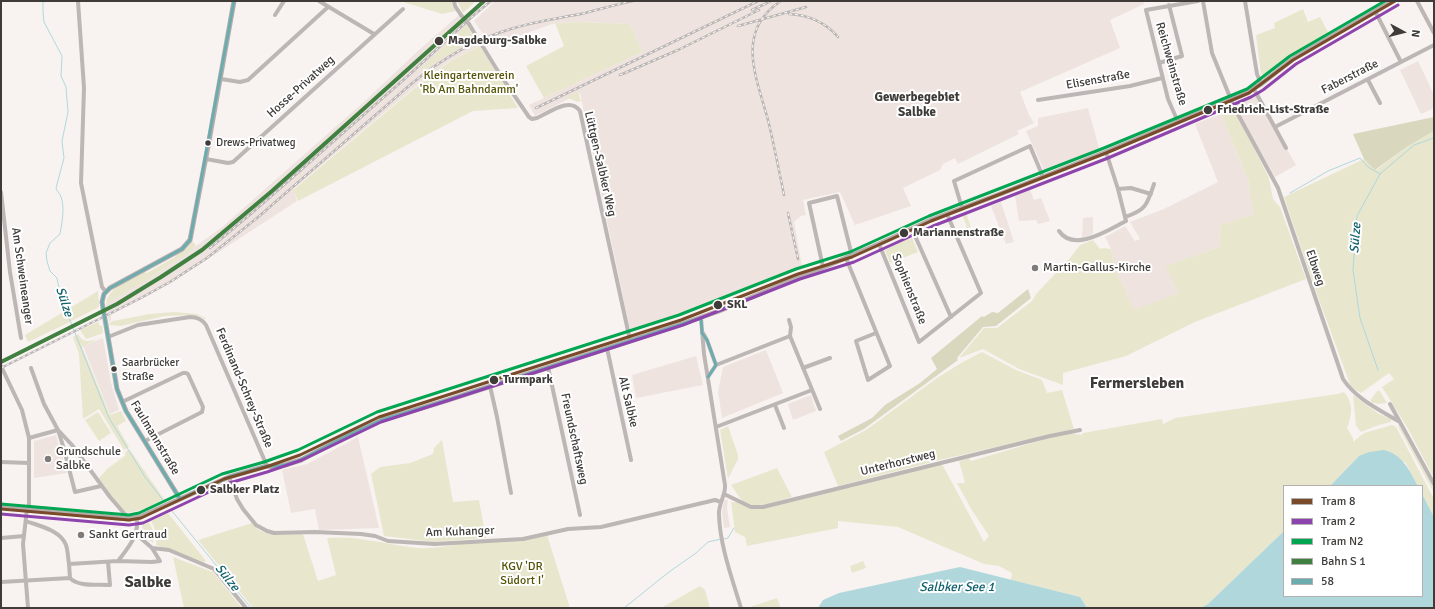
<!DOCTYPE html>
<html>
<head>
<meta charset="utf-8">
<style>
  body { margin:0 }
  #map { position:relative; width:1435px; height:609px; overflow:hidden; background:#f8f3f1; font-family:Signika,sans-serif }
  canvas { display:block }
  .frame { position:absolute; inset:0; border:2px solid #3e3b39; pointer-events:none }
  .legend { position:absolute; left:1283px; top:485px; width:140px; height:112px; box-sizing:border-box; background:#fff; border:1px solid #b2b1b0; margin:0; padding:5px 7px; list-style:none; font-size:12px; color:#3e3b39 }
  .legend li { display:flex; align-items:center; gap:8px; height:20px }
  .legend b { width:20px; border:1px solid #b2b1b0 }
  .north { position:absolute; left:1383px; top:12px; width:40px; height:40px; -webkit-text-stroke:3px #fff; paint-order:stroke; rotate:97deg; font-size:11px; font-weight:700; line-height:16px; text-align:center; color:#3e3b39 }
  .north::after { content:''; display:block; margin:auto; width:14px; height:18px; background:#3e3b39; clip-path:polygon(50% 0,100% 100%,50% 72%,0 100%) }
</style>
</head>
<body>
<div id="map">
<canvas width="1435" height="609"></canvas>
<div class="frame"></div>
<ul class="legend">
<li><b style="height:5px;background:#7a4b2a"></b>Tram 8</li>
<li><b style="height:5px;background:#8e44ad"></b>Tram 2</li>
<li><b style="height:5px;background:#00a651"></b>Tram N2</li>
<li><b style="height:5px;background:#408040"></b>Bahn S 1</li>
<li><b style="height:5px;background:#6cacaf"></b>58</li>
</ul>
<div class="north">N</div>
</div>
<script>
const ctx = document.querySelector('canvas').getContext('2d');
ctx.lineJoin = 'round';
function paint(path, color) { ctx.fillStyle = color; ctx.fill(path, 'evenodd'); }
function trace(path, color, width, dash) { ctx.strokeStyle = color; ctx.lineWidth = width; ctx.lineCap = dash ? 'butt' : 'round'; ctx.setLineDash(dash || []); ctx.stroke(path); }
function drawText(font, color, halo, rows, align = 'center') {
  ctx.font = font + ' Signika,sans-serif'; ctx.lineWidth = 4; ctx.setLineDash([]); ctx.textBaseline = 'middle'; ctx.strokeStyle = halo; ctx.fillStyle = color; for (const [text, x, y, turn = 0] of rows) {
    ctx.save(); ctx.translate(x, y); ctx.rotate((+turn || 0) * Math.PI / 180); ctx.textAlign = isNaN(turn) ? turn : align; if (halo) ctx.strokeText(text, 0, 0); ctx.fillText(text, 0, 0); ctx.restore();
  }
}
paint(new Path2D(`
  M495 1H1143L1144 4 1110 20 1120 48 1020 92 1029 115 1034 123 1017 131 1019 134 958 164 955 158 943 164 940 170 903 188 911 206 855 225 840 192 803 200 806 215 801 216 794 222 802 266 700 308 630 330 580 93 535 116 529 105 642 52 630 24 578 22 555 23 491 46 474 21Z
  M459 15 466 23 480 46 451 60 421 82 293 189 297 201 174 281 111 315V320L109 322 106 304 168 266 221 228 366 100 420 49Z
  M1418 61 1434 95V108L1421 114 1400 70Z
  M1255 93 1296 165 1275 177 1247 129 1235 103Z
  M1088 108 1099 148 1044 170 1026 131 1038 126V118Z
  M1221 114 1250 185 1249 188 1255 214 1220 225 1219 247 1167 266 1178 293 1134 311 1115 269 1111 249 1105 237 1125 226 1135 241 1140 239 1130 222 1164 209 1218 182 1195 124Z
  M1030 190 1034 200 1041 198 1050 221 1038 224 1036 220 1019 221 1015 196Z
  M1001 202 1014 242 1006 244 991 206Z
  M1093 217V234L1082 238 1083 218Z
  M103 338 111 383 119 410 110 414 83 346Z
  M766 350 783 393 722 418 718 391 723 367Z
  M696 356 703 385 636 398 632 375Z
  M811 395 816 411 793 420 788 404Z
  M56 435 67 473 34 478V441Z
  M358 437 379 528 319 530 315 509 291 513 282 470 307 464Z
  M724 500H728L727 508 730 527 724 528 722 513Z`), '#eee3de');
paint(new Path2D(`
  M400 1H452V6L456 11 442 14Z
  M457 1H476L463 13Z
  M1303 9 1308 22 1320 17 1328 32 1293 55 1264 76 1261 74 1256 35 1275 28 1274 23Z
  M578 22 630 24 642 52 544 98 526 66 564 46 555 23Z
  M467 24 476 40 444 57 422 72 420 69Z
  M480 46 518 108 473 111 298 201 293 190 422 82 452 60Z
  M578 92 581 101 578 102 565 97Z
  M1234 109 1269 178 1273 199 1280 207 1306 279 1195 322 1126 356 1063 373V385L1019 369 983 349 959 358 984 328H997L1032 301 1036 294 1070 258 1080 245 1093 240 1100 249 1104 248 1111 249 1115 269 1134 310 1178 293 1166 266 1219 247 1220 225 1254 214 1249 188 1250 185 1221 114Z
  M1434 131V478L1407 427 1382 387 1394 379 1389 373 1361 393 1351 387 1313 283 1284 197 1364 159 1376 170 1408 146Z
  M966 213 971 227 958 232 967 227 962 215Z
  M908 238 909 240 912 238 918 252 890 263 885 250Z
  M192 241 196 245 191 251 143 282 106 304C108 287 131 279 144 272L147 273 175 257 176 255 187 248Z
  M98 291 99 307C76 319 52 331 28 342L25 335Z
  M174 312 197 314 206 318 204 319 202 317 192 315 165 316 121 326 110 325 109 323 113 321 149 314Z
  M98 322 100 326H102L103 332 101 334 86 339 80 330Z
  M78 334C85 346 93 340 103 336L82 347 110 415 121 411 126 421 117 426 129 447 124 450 99 409 83 419 79 354 73 337Z
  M982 352 1016 370 1042 380 1047 393 1062 390 1074 429 940 460 838 486 824 452 866 430 937 378 961 363Z
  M1377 391H1380L1387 403 1378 404 1371 402V399Z
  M1344 392C1354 403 1352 415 1347 428L1353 438V442L1364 433 1392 425 1396 427 1434 499V517L1422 494V486H1418L1405 462 1359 456 1330 486H1284V531L1208 604 1202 608H1087L1080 597 1011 580 1012 573 999 566 984 564 898 527 838 521V528L747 546 745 537 735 532 731 502H737L752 509H762L942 464 984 542 989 536 971 509 957 483H965L959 461 969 458 971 461 1056 436 1071 433 1081 435 1083 433 1162 419 1163 424 1175 418 1337 394Z
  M1353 395 1379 414 1391 419V422L1379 425 1361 432 1356 426Z
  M98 412 111 433 99 441 85 420Z
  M1399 425 1434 488V493L1398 426Z
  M728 426 738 455V459L728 479 720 430Z
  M442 440 453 502 479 500 486 538 433 542 384 536 371 474 380 467 410 463 433 454 434 448Z
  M130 450 164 499 145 509 127 513C115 504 107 489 99 478L107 469 126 455 125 454 126 451Z
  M777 468 792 497C777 501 752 513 740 498 737 494 734 489 731 485Z
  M168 513 206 561 203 563 156 545C158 537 155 528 151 521Z
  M149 522 154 533 153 543 140 533 143 525Z
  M252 523C255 526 258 530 261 531 274 537 290 534 303 534L318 581 336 575 327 538C358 535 387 545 418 548 435 549 451 545 467 543 493 540 520 537 547 535L570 608H253L198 540Z
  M173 557 213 572 242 608H184Z
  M863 561 866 568 852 573 850 566Z
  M700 586 705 590 710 608H661Z
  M777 598 781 608H747Z`), '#e8e7ce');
paint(new Path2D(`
  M1434 117V131L1408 146 1375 170 1364 159 1353 134Z
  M1028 289 1031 298 996 326 983 327 957 358 958 360 864 429 841 441 838 436 872 418 885 405 920 383 937 369 931 358 982 316 984 317 992 312 998 313Z`), '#d9d8be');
paint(new Path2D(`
  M1384 450C1403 455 1409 470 1418 486H1330L1359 456 1369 452Z
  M1422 494 1434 517V608H1201L1208 604 1284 531V596H1422Z
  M960 567 1080 597 1087 608H818L823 600 839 593Z`), '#afd7dc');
trace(new Path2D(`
  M43 1V12L44 22 62 56 61 76 66 87 68 112 62 141 64 158 56 188C57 192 60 193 61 197 65 207 62 223 60 234L50 243 46 253 47 261 50 271 57 278 61 298 109 418 145 477 163 500
  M1290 193 1328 171 1360 158 1368 167 1380 174
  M1378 370 1360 318 1353 270 1357 216 1380 174 1414 145 1434 138
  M172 511 251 608
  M724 539 728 538 734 528
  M624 608 669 572 696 553 708 542 721 539`), '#afd7dc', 1);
trace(new Path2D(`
  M78 1 84 88 81 183 102 287 106 292
  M319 1 374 34
  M454 1 455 6 461 15
  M1203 1 1212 53 1234 107 1278 188 1343 379C1356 399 1380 410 1400 422
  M1245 1 1257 74 1261 84
  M1417 1 1434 33
  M1375 11 1401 62
  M275 15 284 1
  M469 24 499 73 529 117 532 119 537 118C549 113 570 96 580 111L630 340
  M1159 63 1182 56 1169 5
  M221 79 240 82 248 80 328 7
  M1368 80 1380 103
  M1254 89 1286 148
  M1038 100 1130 86 1162 78
  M1178 122 1168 99 1146 10 1198 1
  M1275 127 1434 45
  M206 159 228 163 233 162 403 9
  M1118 189 1131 188 1151 194
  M1 192 10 272 21 338
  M962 208 954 181 1030 146 1043 177
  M1125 217C1146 210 1147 205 1154 184
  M912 229 951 317
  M1059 231C1074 253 1108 230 1126 221L1118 189 1106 152
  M879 244 919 342 981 293 947 214
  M846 258 890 366 868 380 856 341 876 333
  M823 267 809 203 837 196 852 256
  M701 318 704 354 725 485C726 495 718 504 719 515 720 546 732 578 741 608
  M789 320 791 327 790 336 820 409
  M703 333 707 340 716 365 708 377
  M108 337 138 325 190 317C197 317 202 319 206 325L267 466
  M607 348 631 460
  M716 365 790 336
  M1 366 22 410 29 438V509
  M548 367 580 515
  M31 368 44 404 58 430 72 445 110 497 129 519
  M803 368 830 358
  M490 386 497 417 511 493
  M122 402 183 373H186L188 374 203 407 202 412 145 441
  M1390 404 1434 484
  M775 405 784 428
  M716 427 812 390
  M29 438 58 430 64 449 75 492 101 486
  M1 462 29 463
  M229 477 237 499 243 509 256 525 267 531 274 533 315 532 361 534 375 536 388 541 435 544 523 539 568 529 601 527 715 500 721 502
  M724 494 751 507H763L1050 436 1080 430
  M27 509 23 544 28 608
  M26 521C39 526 60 530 66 545 68 551 68 558 69 564L118 561C128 548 139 536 137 518
  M1 538 24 536
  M152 548 169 550 214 569 246 608
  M118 561 152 562 160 561 152 548 136 534
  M69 564 70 578
  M70 578C78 587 98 584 110 585L108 562
  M1 582 70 578`), '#bcb6b4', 4);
trace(new Path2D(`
  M180 499 126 411 117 389 102 302 104 294 110 288 182 249 190 240 209 141 234 1
  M1 507 129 519 140 517 229 477 267 466 275 467 285 465 301 460 351 434 382 420 448 400 682 324 719 311 879 244 931 220 1000 194 1106 152 1240 96 1261 84 1293 59 1393 1`), '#b6adab', 5);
const rail = new Path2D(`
  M781 1C734 31 757 79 768 120 774 145 779 170 784 195
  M752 10 771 1
  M789 14C809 15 825 22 838 37
  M738 26 806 7
  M620 75 678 50 759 10
  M536 108 758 1
  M788 213 798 259
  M210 248 252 213 409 75 474 15 491 1
  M1 368 141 298 170 282 207 258 257 218 410 85C441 59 475 39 514 28 537 21 561 18 585 13 601 9 617 4 633 1`);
trace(rail, '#bbb6b5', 2.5);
trace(rail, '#fff', 1, [3]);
trace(new Path2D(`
  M461 15 469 24`), '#bcb6b4', 4);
trace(new Path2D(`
  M701 318 702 333 707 340 716 365 708 377
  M180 499 126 411 117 389 102 302 104 294 110 288 182 249 190 240 234 1
  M180 499 229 477 267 466H281L296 462 351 434 382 420 448 400 701 318`), '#6cacaf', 3);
trace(new Path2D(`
  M1 362 117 304 161 277 202 250 272 191 484 1`), '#408040', 4);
trace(new Path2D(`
  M1 509 129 520 141 518 224 479 266 467 300 455 379 417 681 320 798 274 852 257 931 221 1106 153 1249 93 1293 60 1395 1`), '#7a4b2a', 3);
trace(new Path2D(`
  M1 514 129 525 143 523 226 484 267 472 302 460 381 422 683 325 800 279 854 262 933 226 1108 158 1251 97 1263 90 1296 64 1398 5`), '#8e44ad', 3);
trace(new Path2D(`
  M1 504 129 515 139 513 222 474 264 462 298 450 377 412 679 315 796 269 850 252 929 216 1104 148 1247 89 1290 56 1385 1`), '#00a651', 3);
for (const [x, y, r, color] of [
  [439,41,5,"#3e3b39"],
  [1208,110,5,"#3e3b39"],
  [208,143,3.5,"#3e3b39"],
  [904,233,5,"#3e3b39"],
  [1035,268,4,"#7f7b79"],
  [718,305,5,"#3e3b39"],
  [114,369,3.5,"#3e3b39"],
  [494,380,5,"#3e3b39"],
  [48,459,4,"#7f7b79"],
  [201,490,5,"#3e3b39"],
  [81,535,4,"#7f7b79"]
]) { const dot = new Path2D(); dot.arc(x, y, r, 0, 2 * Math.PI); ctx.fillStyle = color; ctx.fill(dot); trace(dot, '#fff', 1.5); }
drawText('11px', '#3e3b39', '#fff', [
  ["Drews-Privatweg",216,143],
  ["Saarbrücker",122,363],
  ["Straße",122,377]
], 'left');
drawText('bold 12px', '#3e3b39', '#fff', [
  ["Magdeburg-Salbke",448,41],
  ["Friedrich-List-Straße",1217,110],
  ["Mariannenstraße",913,233],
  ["SKL",727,305],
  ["Turmpark",503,380],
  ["Salbker Platz",210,490]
], 'left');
drawText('12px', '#3e3b39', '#fff', [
  ["Reichweinstraße",1171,64,74],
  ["Faberstraße",1350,77,-27],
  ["Elisenstraße",1098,80,-10],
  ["Hosse-Privatweg",301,87,-42],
  ["Lüttgen-Salbker Weg",600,164,77],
  ["Elbweg",1315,268,71],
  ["Am Schweineanger",22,276,82],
  ["Sophienstraße",909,289,68],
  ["Ferdinand-Schrey-Straße",244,388,67],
  ["Alt Salbke",628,402,77],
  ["Faulmannstraße",155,438,59],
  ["Freundschaftsweg",574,439,78],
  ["Unterhorstweg",898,463,-14],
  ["Am Kuhanger",460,532,-2]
]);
drawText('12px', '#535406', '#fff', [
  ["Kleingartenverein",469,76],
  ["'Rb Am Bahndamm'",469,90],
  ["KGV 'DR",522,567],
  ["Südort I'",522,581]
]);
drawText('12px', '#3e3b39', '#fff', [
  ["Martin-Gallus-Kirche",1043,268],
  ["Grundschule",56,452],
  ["Salbke",56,466],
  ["Sankt Gertraud",89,535]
], 'left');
drawText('bold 13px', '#3e3b39', '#fff', [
  ["Gewerbegebiet",917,98],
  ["Salbke",917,113]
]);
drawText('italic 13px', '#11626c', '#fff', [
  ["Sülze",1356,238,-86],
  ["Sülze",64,302,72],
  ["Sülze",227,578,51],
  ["Salbker See 1",957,588]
]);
drawText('bold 16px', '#3e3b39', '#fff', [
  ["Fermersleben",1137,384],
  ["Salbke",148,583]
]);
</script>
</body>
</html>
